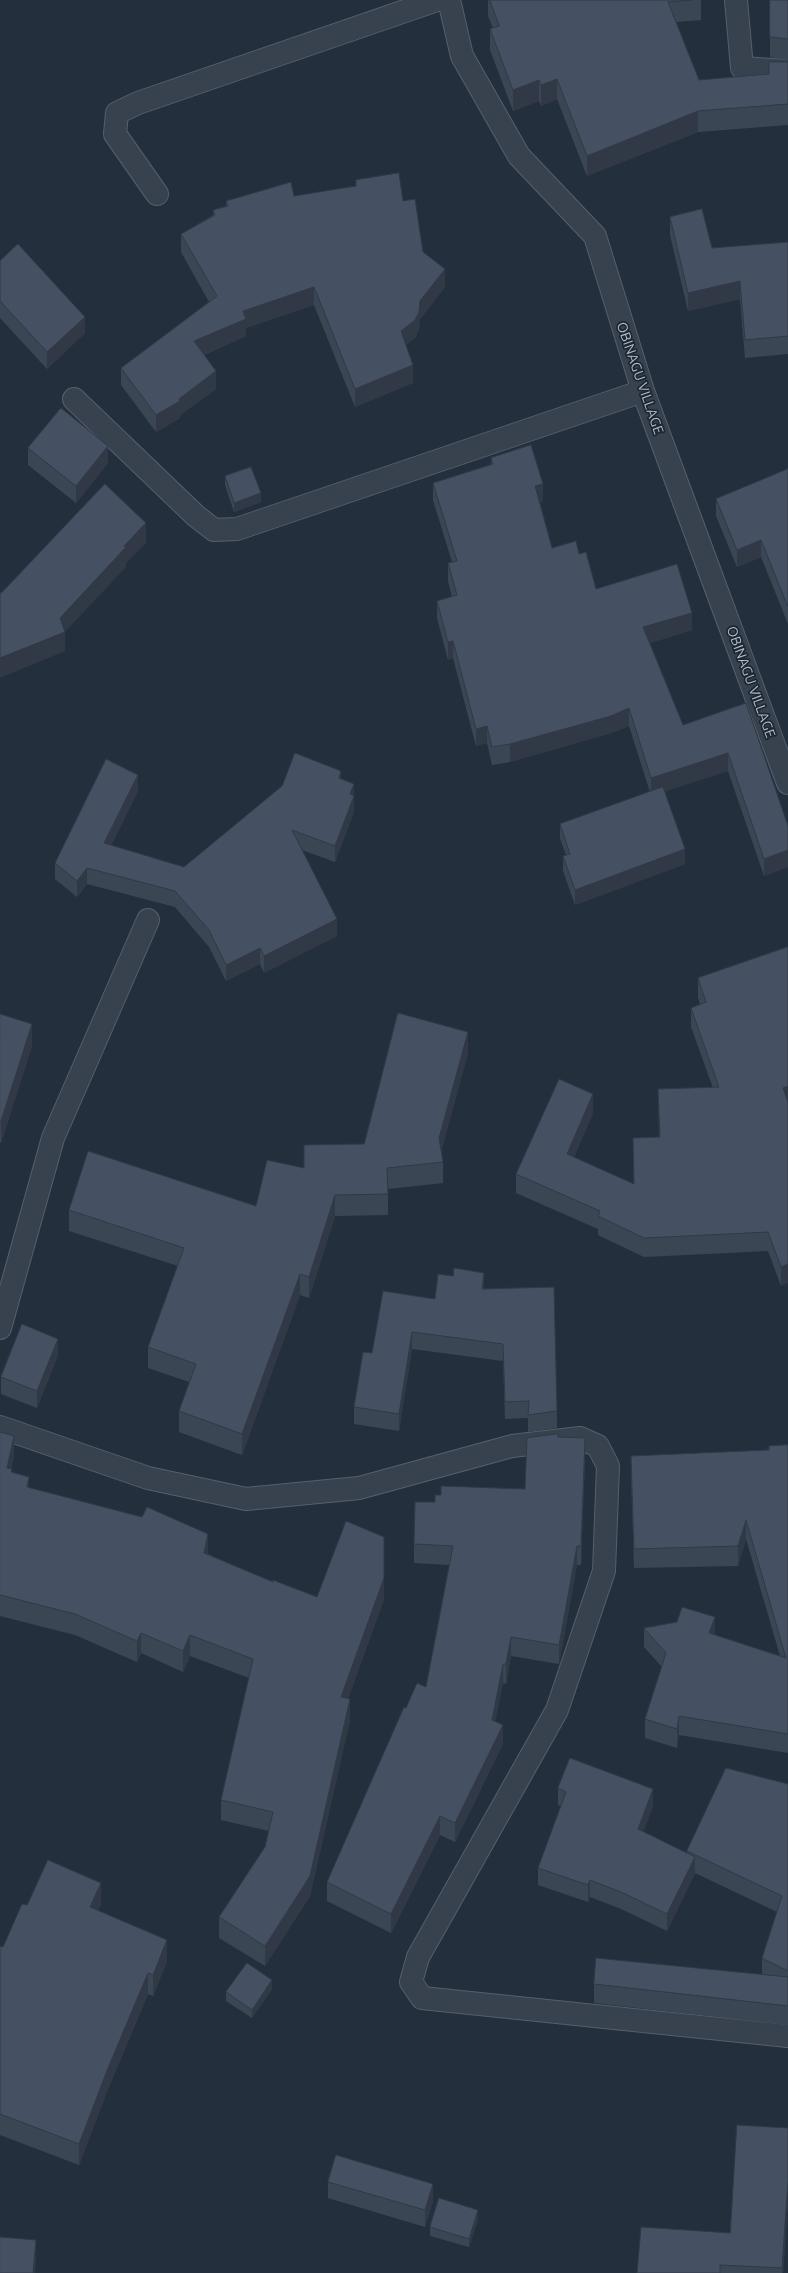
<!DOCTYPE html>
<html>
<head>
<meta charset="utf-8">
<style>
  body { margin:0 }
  canvas { display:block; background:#242f3e }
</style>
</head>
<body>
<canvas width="788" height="2273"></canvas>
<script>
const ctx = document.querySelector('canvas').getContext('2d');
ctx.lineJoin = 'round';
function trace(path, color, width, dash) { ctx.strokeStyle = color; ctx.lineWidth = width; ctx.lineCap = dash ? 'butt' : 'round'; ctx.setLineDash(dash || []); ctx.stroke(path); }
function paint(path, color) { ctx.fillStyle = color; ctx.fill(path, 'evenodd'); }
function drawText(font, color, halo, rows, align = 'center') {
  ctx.font = font + ' Ubuntu,sans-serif'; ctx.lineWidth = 3.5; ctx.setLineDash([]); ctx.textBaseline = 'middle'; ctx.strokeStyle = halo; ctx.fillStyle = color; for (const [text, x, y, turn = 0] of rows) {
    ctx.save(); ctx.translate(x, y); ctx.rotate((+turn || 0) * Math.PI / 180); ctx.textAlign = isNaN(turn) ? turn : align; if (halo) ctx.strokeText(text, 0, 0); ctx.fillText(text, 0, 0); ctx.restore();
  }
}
const street = new Path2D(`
  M449 0 462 56 519 156 595 236 643 391 788 783
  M736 0 742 68 788 71
  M157 194 115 134 117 113 138 103 437 0
  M74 399 196 516 214 530 237 529 643 391
  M0 1328 53 1138 148 920
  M0 1427 148 1478 246 1499 359 1488 512 1446 580 1438 598 1446 608 1466 604 1571 557 1710 418 1957 411 1982 422 1998 788 2036`);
trace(street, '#565f6c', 24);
trace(street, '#38414e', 22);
paint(new Path2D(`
  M488 0H701V20L676 22 699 80 769 74 788 62V125L698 132 587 176 557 99 541 106 539 101 513 111 490 50V29L493 28 488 16Z
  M770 0H788V60L770 57Z
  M356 180 403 201 423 252 445 287 420 319 419 329 415 338 406 345 413 383 355 407 314 305 246 328V336L204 355 216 389 180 415V418L156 432 121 385V368L209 302 181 252V234L213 215V210L226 206V201L294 196 356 186Z
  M670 217 712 248 788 242V354L745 358 740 299 688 311 670 235Z
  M0 261 85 333 47 369 0 318Z
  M28 448 108 463 76 503 28 465Z
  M491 458 543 501 540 502 552 548 579 554 596 589 692 630 650 643 683 725 746 703 788 826V867L764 876 728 771 665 791 685 864 575 905 563 871V856L566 855 560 839V824L650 792 629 726 611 733 510 762 492 765 487 743 476 746 453 658 448 660 437 618V601L452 597 448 581V563L452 562 433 500V483L491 465Z
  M788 469V624L761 557 737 567 716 516V499Z
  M225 476 261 502 234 512 225 485Z
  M341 779 354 795V812L335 862 302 850 337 936 264 973 260 964 226 981 209 947 175 907 87 884 77 897 55 879V863L138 791 111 846 184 867Z
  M788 947 781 1286 768 1251 644 1257 598 1235V1229L516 1193V1174L593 1113 574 1157 634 1184 633 1138 659 1137 658 1089 713 1088 691 1027V1008L700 1004 698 998V978Z
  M0 1014 32 1046 1 1143 0 1142Z
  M468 1053 441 1152 443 1162V1183L388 1189V1215L335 1216 309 1298 300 1295 242 1455 179 1432V1411L189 1382 148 1368V1347L178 1266 69 1231V1210L256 1206 304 1168V1145L364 1144Z
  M484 1289 557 1411V1428L528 1432V1418L505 1419 503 1361 412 1349 399 1431 354 1424V1407L372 1353 435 1299Z
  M58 1355 37 1408 1 1394V1377Z
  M0 1432 14 1456 11 1469 12 1472 29 1488 208 1554 273 1582 317 1597 384 1557V1599L348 1699 350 1720 310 1896 265 1966 219 1938V1917L265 1847 269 1831 221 1820V1800L249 1678 190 1656 183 1672 141 1653 137 1662 75 1635 0 1616Z
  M558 1437 585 1457 581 1565H577L559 1664 511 1656 506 1684 503 1683 495 1722 503 1744 455 1842 440 1835 391 1933 327 1901V1882L406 1708 426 1687 449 1565 414 1563V1544L435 1502 441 1495 525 1489Z
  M788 1445V1753L679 1735 677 1748 645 1738V1719L662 1667 644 1647V1628L715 1635 780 1656 746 1539 738 1566 634 1568 631 1476V1456L769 1450Z
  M788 1784V2025L594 2003V1984L762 1974V1958L777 1912 695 1873 667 1931 621 1909 590 1897 588 1902 538 1885V1868L561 1806 558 1805V1788L653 1806 643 1832 687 1853V1851Z
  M101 1904 98 1910 167 1961 153 1996 148 1994 108 2089 79 2165 0 2135V1946L3 1947 27 1905Z
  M272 1989 252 2018 226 2001V1992Z
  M788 2128V2200L783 2273H637L730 2233Z
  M328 2182 433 2201 425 2227 328 2198Z
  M478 2219 469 2247 430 2236V2227Z`), '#3b4654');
paint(new Path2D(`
  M557 79V99L541 106V85Z
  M539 80V101L513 111V90Z
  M698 111V132L587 176V156Z
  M445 269V287L420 319 419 329 415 338 401 349V331L420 301Z
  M740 281V299L688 311V293Z
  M314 287V305L246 328V336L194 359V341L243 311Z
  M85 317V333L47 369V352Z
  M413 365V383L355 407V389Z
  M216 371V389L180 415V418L156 432V415Z
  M108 446V463L76 503V486Z
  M543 484V501L535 503V486Z
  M261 493V502L234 512V503Z
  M146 523V543L126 563V567L65 632V651L0 678V658L124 546Z
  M761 540V557L737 567V550Z
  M692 613V630L643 645V627Z
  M453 641V658L448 660V642Z
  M629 708V726L611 733 510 762V744Z
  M487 726V743L476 746V729Z
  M728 753V771L651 796V778Z
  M341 771V787L339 778Z
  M138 775V791L104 860V843Z
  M354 784V812L335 862V846Z
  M685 849V864L575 905V890Z
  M788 850V867L764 876V859Z
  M87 868V884L77 897V881Z
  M337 919V936L264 973V956Z
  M260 948V964L226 981V965Z
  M32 1024V1046L1 1143V1121Z
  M468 1032V1053L439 1158V1138Z
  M788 1086V1106L783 1088Z
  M593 1094V1113L567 1173V1154Z
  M335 1195V1216L309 1298V1277Z
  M788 1264V1283L781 1286V1267Z
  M484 1273V1289H482Z
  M300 1274V1295L242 1455V1434Z
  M412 1332V1349L399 1431V1414Z
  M58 1339V1355L37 1408V1391Z
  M14 1436V1456L7 1489V1468Z
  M585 1438V1457L581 1565V1546Z
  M29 1477V1498L27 1487Z
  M746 1520V1539L738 1566V1546Z
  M208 1534V1555L204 1553Z
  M384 1537V1599L341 1718V1697Z
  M577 1546V1565L559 1664V1645Z
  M715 1617V1637L709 1633Z
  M141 1633V1653L137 1662V1641Z
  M190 1635V1656L183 1672V1651Z
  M511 1637V1656L506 1684V1664Z
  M503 1664V1683L492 1739V1720Z
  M350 1699V1720L310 1896 265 1966V1946Z
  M679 1716V1735L677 1748V1729Z
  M503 1725V1744L455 1842V1823Z
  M653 1789V1806L638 1846V1829Z
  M440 1816V1835L391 1933V1914Z
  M695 1857V1874L667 1931V1914Z
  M590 1880V1897L588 1902V1885Z
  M101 1883V1904L90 1928V1907Z
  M167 1940V1961L153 1996V1975Z
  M148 1973V1994L108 2089 79 2165V2144L108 2068Z
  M272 1980V1989L252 2018V2010Z
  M788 2181V2200L783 2273H782Z
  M433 2184V2201L425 2227V2210Z
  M478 2210V2219L469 2247V2239Z
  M36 2240V2264L35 2273H33Z`), '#303945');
const building = new Path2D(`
  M490 0H692L668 2 699 80 769 74V62H788V104L698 111 587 156 557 79 541 85 539 80 513 90 490 29 499 26Z
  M770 0H788V39L770 37Z
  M399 173 403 201 415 199 423 252 445 269 420 301 419 312 415 320 401 331 413 365 355 389 314 287 243 311 246 319 194 341 216 371 179 399 180 401 156 415 121 368 217 296 181 234 215 215 213 210 228 206 226 201 291 182 294 196 356 186V180Z
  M702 209 712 248 788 242V336L745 340 740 281 688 293 670 217Z
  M18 244 85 317 47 352 0 301V261Z
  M61 408 108 446 76 486 28 448Z
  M531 445 543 484 535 486 552 548 576 541 579 554 586 552 596 589 677 564 692 613 643 627 683 725 746 703 788 826V850L764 859 728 753 651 778 629 708 611 716 510 744 492 747 487 726 476 729 453 641 448 642 437 601 457 595 448 563 457 561 433 483 493 464 491 458Z
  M251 467 261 493 234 503 225 476Z
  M788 469V607L761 540 737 550 716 499Z
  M105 484 146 523 124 546 126 547 60 618 65 632 0 658V592L1 593Z
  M295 753 341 771 339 778 354 784 350 794 354 796 335 846 292 830 337 919 264 956 260 948 226 965 209 930 175 891 87 868 77 881 55 863 106 759 138 775 104 843 184 867 282 786Z
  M663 787 685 849 575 890 563 856 570 854 560 824Z
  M788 947V1086L783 1088 788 1102V1264L781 1267 768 1232 644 1238 598 1216 600 1211 516 1174 559 1079 593 1094 567 1154 634 1184 633 1138 660 1137 658 1089 719 1087 691 1008 706 1002 698 978Z
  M398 1013 468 1032 439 1138 443 1162 387 1168 388 1194 335 1195 309 1277 300 1274 242 1434 179 1411 196 1364 148 1347 184 1248 69 1210 88 1151 256 1206 267 1160 304 1168V1145L364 1144Z
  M0 1014 32 1024 1 1121H0Z
  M454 1268 484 1273 482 1289 554 1287 557 1411 528 1415 529 1401 505 1402 503 1344 412 1332 399 1414 354 1407 363 1352 372 1353 383 1291 435 1299 438 1274 453 1276Z
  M22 1324 58 1339 37 1391 1 1377Z
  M0 1432 14 1436 7 1468 12 1469 11 1472 29 1477 27 1487 142 1517 147 1507 208 1534 204 1553 273 1582V1580L317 1597 346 1521 384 1537V1578L341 1697 350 1699 310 1876 265 1946 219 1917 265 1847 273 1812 221 1800 253 1659 190 1635 183 1651 141 1633 137 1641 75 1614 0 1595Z
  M558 1434V1437L585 1438 581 1546H577L559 1645 511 1637 506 1664H503L492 1720 503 1725 455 1823 440 1816 391 1914 327 1882 404 1707 406 1708 417 1683 426 1687 453 1546 414 1544 415 1502H435V1495H441V1486L525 1489 527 1438Z
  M788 1445V1734L679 1716 677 1729 645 1719 666 1653 644 1628 677 1622 682 1607 715 1617 709 1633 786 1658 746 1520 738 1546 634 1549 631 1456 769 1450V1446Z
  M570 1758 653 1789 638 1829 695 1857 667 1914 621 1892 590 1880 588 1885 538 1868 566 1792 558 1788Z
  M726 1768 788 1784V1971L762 1958 782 1896 687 1851Z
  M48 1860 101 1883 90 1907 167 1940 153 1975 148 1973 108 2068 79 2144 0 2114V1946L3 1947 22 1904 27 1905Z
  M596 1958 788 1977V2006L594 1984Z
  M247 1963 272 1980 252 2010 226 1992Z
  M737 2125 788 2128V2181L782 2268 720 2265V2273H637L641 2227 730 2233Z
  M336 2155 433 2184 425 2210 328 2182Z
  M439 2198 478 2210 469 2239 430 2227Z
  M0 2237 36 2240 33 2273H0Z`);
paint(building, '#455162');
trace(building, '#303945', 1);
drawText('14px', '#b4bcc9', '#1d2633', [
  ["OBINAGU VILLAGE",640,378,71],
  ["OBINAGU VILLAGE",751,682,70]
]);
</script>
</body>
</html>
